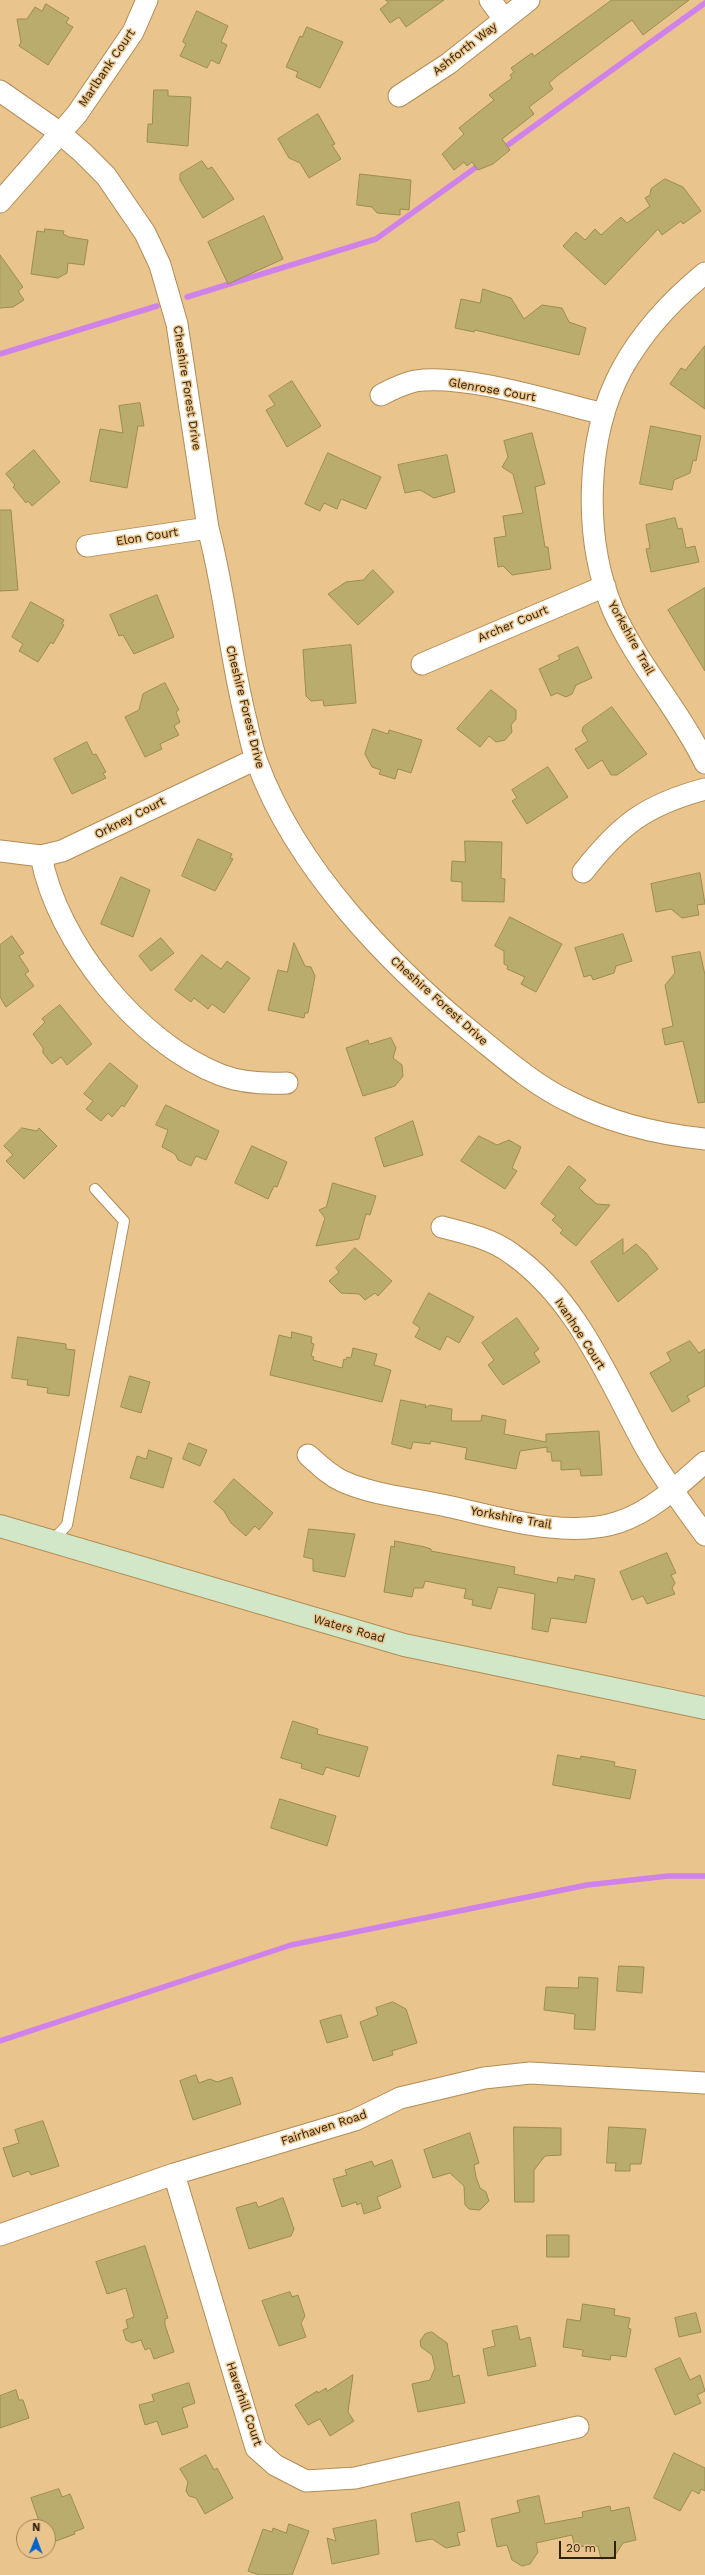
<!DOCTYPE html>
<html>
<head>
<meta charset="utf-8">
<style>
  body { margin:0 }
  #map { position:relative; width:705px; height:2575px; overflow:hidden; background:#eac48d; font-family:"Work Sans",sans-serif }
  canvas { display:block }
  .north { position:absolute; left:16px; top:2519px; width:40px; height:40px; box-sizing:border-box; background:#eac48d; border:1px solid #9f8359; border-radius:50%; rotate:1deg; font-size:11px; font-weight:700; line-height:16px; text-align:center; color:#2f210a }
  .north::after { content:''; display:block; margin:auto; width:14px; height:18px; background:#0463cc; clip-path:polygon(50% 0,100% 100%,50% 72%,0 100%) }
  .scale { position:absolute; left:559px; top:2541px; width:57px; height:18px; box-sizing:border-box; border:2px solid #2f210a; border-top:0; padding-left:5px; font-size:12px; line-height:14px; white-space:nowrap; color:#2f210a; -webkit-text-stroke:3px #eac48d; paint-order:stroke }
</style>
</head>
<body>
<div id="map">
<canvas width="705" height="2575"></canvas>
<div class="north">N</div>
<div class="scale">20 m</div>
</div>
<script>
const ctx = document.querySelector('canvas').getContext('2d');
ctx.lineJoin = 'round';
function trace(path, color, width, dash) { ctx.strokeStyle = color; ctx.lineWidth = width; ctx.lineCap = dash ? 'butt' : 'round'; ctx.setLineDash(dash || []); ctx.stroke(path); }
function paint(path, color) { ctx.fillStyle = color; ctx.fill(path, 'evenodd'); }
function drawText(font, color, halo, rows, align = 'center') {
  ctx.font = font + ' "Work Sans",sans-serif'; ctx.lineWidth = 3; ctx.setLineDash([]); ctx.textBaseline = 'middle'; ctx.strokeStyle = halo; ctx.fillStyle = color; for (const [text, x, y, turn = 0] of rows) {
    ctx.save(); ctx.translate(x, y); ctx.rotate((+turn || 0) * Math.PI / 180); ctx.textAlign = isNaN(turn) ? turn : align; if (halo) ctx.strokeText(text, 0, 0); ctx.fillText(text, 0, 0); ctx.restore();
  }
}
trace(new Path2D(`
  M501 150 705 3
  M187 297 376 239 482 163
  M0 354 157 306
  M0 2041 291 1945 587 1885 668 1876H705`), '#cf82ea', 5.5);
const building = new Path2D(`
  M386 0H444L406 27 399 17 390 23 380 9 388 3Z
  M612 0H689L643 35 632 20 557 76 549 83 553 89 529 107 534 114 502 139 510 150 493 164 478 170 472 162 467 166 464 162 454 170 442 154 464 134 459 128 494 100 489 95 512 78 510 75 514 72 511 68 532 53 534 56Z
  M46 4 69 18 66 23 73 27 48 65 19 46 21 42 17 19H27L35 7 42 11Z
  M197 11 228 26 221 42 227 45 219 64 211 60 207 68 180 56 186 44 183 42Z
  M307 27 343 42 320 88 296 77 298 72 286 67 300 36 302 37Z
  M154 90H168V96L191 97 188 146 147 142 148 124H152Z
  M318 114 335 144 332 145 341 159 309 178 300 163 289 158 278 139Z
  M202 161 208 169 212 167 234 199 203 218 180 180V174Z
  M360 174 411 180 409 210 400 209V215L377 213 372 207 357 205Z
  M665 179 683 187 701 211 683 224 681 221 662 235 658 229 605 285 563 246 576 232 585 240 595 229 601 235 621 217 627 223 650 206 645 198 650 195 651 189Z
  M264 216 283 259 228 284 208 242Z
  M45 229 64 231 63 234 69 237 88 240 84 265 68 263 67 273 58 278 31 274 37 231 44 232Z
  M0 255 23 287 18 291 24 300 13 307 0 308Z
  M483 289 511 298 524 319 542 305 562 308 569 322 586 328 579 355 475 330 474 332 455 328 461 299 480 303Z
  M705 346V409L670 384 681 368 685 370Z
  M292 381 321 426 287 447 266 410 275 405 269 396Z
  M140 403 144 426H138L127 488 90 481 100 429 123 433 119 406Z
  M651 426 701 436 696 461 693 460 690 473 674 480 672 490 640 484Z
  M532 433 545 484 535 487 545 547H548L551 569 512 575 503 566 498 567 494 538 506 536 503 516 523 513 513 474 502 467 508 457 504 441Z
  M34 450 60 482 32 506 28 501 26 503 13 487 15 485 6 474Z
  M328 453 381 477 366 509 341 499 337 509 324 503 320 511 305 504Z
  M447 455 455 492 434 498 420 490 405 493 398 465Z
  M0 510H11L18 590 0 591Z
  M675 518 678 529 682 528 686 548 695 546 699 562 651 572 646 549 650 548 646 525Z
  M373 570 394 592 358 625 328 594 346 582 363 580Z
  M705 588V671L668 610Z
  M157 595 174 637 134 654 123 635 119 636 110 615Z
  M31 602 64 620 62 624 64 625 53 644 51 642 38 662 19 651 23 644 12 637Z
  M351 645 356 703 324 706 323 700 311 701 306 696 303 650Z
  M578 647 592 678 576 685 572 694 566 697 557 693 551 696 539 669 560 659 558 656Z
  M165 683 179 710 176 712 180 722 174 726 179 735 160 744 162 749 145 757 125 717 139 710 143 694Z
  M491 690 516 710V719L511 725 512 732 505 740 496 742 489 736 480 747 457 729Z
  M612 707 647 754 617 775H611L602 760 588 769 575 749 588 741 582 731 583 727Z
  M373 729 388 734 389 730 422 740 411 773 398 769 395 779 379 774 381 770 372 767 365 754Z
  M87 742 93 755 96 754 106 772 103 773 106 778 72 794 54 759Z
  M548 767 568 797 527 824 512 801 517 798 512 790Z
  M198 839 232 854 230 858 233 859 215 891 182 876Z
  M465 841 502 842 501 878 505 879 504 902 462 901V882L451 881 452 861 465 862Z
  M700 873 705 904 697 905 699 915 682 918 671 909 656 912 651 884Z
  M121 877 150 890 133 937 101 924Z
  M510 917 562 944 536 992 521 984 525 977 507 969 508 966 504 964V951L495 946Z
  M623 934 632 961 616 966 614 973 593 980 591 975 584 977 575 948Z
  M12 936 24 953 19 956 29 971 25 974 34 986 6 1007 0 997V945Z
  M161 938 174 953 151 971 139 956Z
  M294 943 305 966 311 967 315 976 308 1013H305L304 1018 268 1010 278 970 287 972Z
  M700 952 705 975V1102L698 1103 683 1041 665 1045 662 1029 673 1026 665 985 675 973 672 957Z
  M202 955 221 969 227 961 250 978 224 1013 212 1004 208 1009 194 998 191 1002 175 990Z
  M60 1005 92 1044 67 1065 61 1057 52 1064 43 1053V1048L33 1034 45 1022 42 1019Z
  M391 1038 396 1048 393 1058 402 1065 403 1076 395 1086 363 1096 346 1048 368 1040 369 1044Z
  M110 1063 138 1086 124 1107 122 1105 112 1117 108 1113 101 1121 86 1109 93 1101 84 1094Z
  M166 1105 219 1131 206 1160 196 1156 191 1166 178 1160 175 1154 162 1147 168 1130 156 1125Z
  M413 1121 423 1155 384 1167 375 1138Z
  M22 1128 37 1131 39 1128 57 1146 24 1179 6 1161 13 1155 4 1146Z
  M479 1136 497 1145 509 1140 521 1147 512 1168 517 1171 505 1189 461 1161Z
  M252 1146 287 1162 277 1187 274 1186 268 1199 235 1183Z
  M569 1166 586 1180 579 1188 585 1194 597 1204 610 1205 576 1246 560 1233 563 1230 552 1220 556 1216 541 1204Z
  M333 1183 376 1196 370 1215 366 1214 359 1239 316 1246 325 1218 319 1210 326 1207Z
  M623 1239V1254L636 1244 646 1253 658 1269 618 1302 591 1262Z
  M355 1248 392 1281 378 1296 375 1293 365 1300 359 1294 341 1293 329 1281 339 1272 336 1268Z
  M429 1293 474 1317 459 1343 447 1336 440 1350 415 1337 420 1328 413 1323Z
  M517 1318 539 1349 534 1353 540 1362 503 1385 488 1365 494 1360 482 1343Z
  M292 1332 312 1337 311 1343 314 1344 311 1356 314 1357 313 1360 342 1368 344 1359 346 1360 347 1357 351 1358 353 1348 377 1354 374 1365 391 1370 382 1402 270 1375 279 1335 291 1338Z
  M18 1337 66 1344V1349L75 1350 69 1396 47 1393 48 1388 27 1385 28 1380 12 1378Z
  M690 1341 699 1353 705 1349V1386L687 1396 690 1401 672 1412 650 1373 671 1361 667 1353Z
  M130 1376 150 1382 141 1413 121 1407Z
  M401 1400 426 1405 425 1408 430 1405 452 1409 451 1421H481L482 1415 506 1420 504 1434 546 1442V1434L599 1431 602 1475 581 1476 580 1469 561 1470V1461H552L551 1452H547V1447L520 1451 516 1469 465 1459 467 1448 431 1441 430 1444 413 1442 411 1449 392 1444Z
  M189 1443 207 1450 200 1466 183 1459Z
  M149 1450 172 1458 163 1488 130 1478 137 1456 146 1459Z
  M234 1479 273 1513 259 1530 255 1526 246 1536 231 1523 224 1511 214 1502Z
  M309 1529 355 1534 345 1577 313 1571V1559L304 1557Z
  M395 1541 425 1547 431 1549V1551L515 1567 514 1574 557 1583 558 1577 574 1580 575 1575 595 1579 586 1623 551 1618 548 1632 532 1629 535 1594 498 1587 491 1609 472 1605 473 1600 464 1598 466 1589 425 1581 423 1588H414L412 1597 384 1592 391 1546 394 1547Z
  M667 1553 676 1573 671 1575 675 1583 672 1588 675 1594 647 1604 643 1596 632 1600 620 1572Z
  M293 1721 318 1729 317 1734 368 1747 359 1777 326 1767 323 1775 301 1768 302 1764 281 1758Z
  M558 1755 580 1759 581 1756 615 1762 614 1766 636 1770 630 1799 553 1785Z
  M280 1799 336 1816 327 1846 271 1828Z
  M619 1966 644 1967 642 1993 617 1991Z
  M579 1977 598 1978 595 2030 574 2029 575 2014 544 2010 546 1987 578 1988Z
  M393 2002 406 2009 417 2043 392 2051 393 2055 373 2061 360 2022 378 2015 376 2008Z
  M341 2015 348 2037 327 2043 320 2021Z
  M196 2075 199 2083 210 2079 217 2082 232 2077 241 2104 193 2120 180 2081Z
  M43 2121 59 2166 31 2175 29 2171 13 2177 3 2148 19 2143 15 2130Z
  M514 2127 561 2128V2155L545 2156 534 2170V2202H515Z
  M609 2127 646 2129 641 2164H630V2171H615L616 2163H607Z
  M470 2133 479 2163 474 2165 476 2177 480 2188 486 2192 489 2201 480 2210 469 2209 465 2205 464 2186 450 2173 433 2178 424 2150Z
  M392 2160 401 2187 377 2197 381 2208 364 2214 361 2203 357 2205 356 2202 342 2207 333 2179 347 2175 345 2170 372 2161 374 2166Z
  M283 2198 294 2229 291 2236 249 2249 236 2208 256 2202 258 2207Z
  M547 2235H569V2257H547Z
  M145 2246 168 2318 165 2319V2325L174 2352 154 2359 150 2348 145 2350 141 2340 132 2343 126 2340 123 2330 128 2328 126 2320 134 2317 126 2288 107 2294 96 2262Z
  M290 2292 292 2297 298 2295 305 2316 301 2323 306 2337 279 2346 262 2301Z
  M583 2304 615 2309 614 2315 630 2318 628 2328 631 2329 626 2357 611 2355 610 2360 582 2356 583 2350 563 2347 567 2319 580 2321Z
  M696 2313 701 2332 679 2337 675 2318Z
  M517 2326 520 2340 530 2337 536 2366 488 2376 483 2349 495 2346 492 2331Z
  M432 2332 447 2343 453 2377 459 2375 465 2403 418 2412 412 2384 430 2380 435 2368 432 2355 421 2347 420 2341 425 2334Z
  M680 2358 690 2380 700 2375 705 2391 697 2395 701 2403 675 2415 655 2369Z
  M353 2375 348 2412 354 2421 330 2436 320 2419 308 2425 295 2405 317 2391 318 2393 326 2388 327 2391Z
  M189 2383 195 2403 182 2408 188 2427 162 2435 157 2421 145 2425 139 2405 154 2401 152 2395Z
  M16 2390 19 2400H23L29 2418 0 2428V2396Z
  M674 2453 705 2468V2491L701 2489 699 2494 692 2490 680 2511 654 2498Z
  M206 2455 214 2470 217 2468 233 2498 205 2514 196 2498 189 2496 186 2491 188 2482 180 2469Z
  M59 2489 62 2497 70 2494 84 2528 74 2532 75 2534 48 2544V2527H41L31 2498Z
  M539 2496 545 2524 583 2517 582 2512 610 2506 611 2511 629 2507 636 2540 623 2543 614 2557 601 2559 598 2546 589 2548V2545L575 2548 572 2535 536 2543 538 2552 530 2564 522 2566 512 2560 507 2545 497 2547 491 2519 520 2512 517 2501Z
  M459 2502 465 2531 457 2533 460 2545 446 2548 432 2539 416 2542 411 2514Z
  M376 2520 379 2554 332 2564 327 2538 336 2541 333 2529Z
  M289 2524 309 2531 292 2575H259L248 2571 263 2529 272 2532 273 2528 286 2533Z`);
paint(building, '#baac6d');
trace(building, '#9b8d4f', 1);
const lane = new Path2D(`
  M52 1541 67 1525 124 1221 95 1189`);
const street = new Path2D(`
  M490 0 504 19
  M0 91 56 130 82 152 106 176 145 233 160 265 177 324 208 528C225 591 230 657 246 720 249 734 252 748 257 762 296 869 391 967 479 1038 506 1060 535 1085 566 1100 610 1123 656 1134 705 1139
  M399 96 448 64 529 0
  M0 202 77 114 133 32 147 0
  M705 273C672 300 643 331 622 369 585 437 583 539 613 610 637 664 679 709 705 763
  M381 395C392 389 402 384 415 381 464 373 554 402 604 414
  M87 546 208 528
  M422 664 605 586
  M0 851 41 856 62 851 256 759
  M41 856C57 942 138 1043 221 1075 242 1083 265 1084 287 1083
  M583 872C620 825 645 805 705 789
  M442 1227C466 1233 492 1239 512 1254 579 1301 610 1384 648 1452 665 1481 685 1508 705 1535
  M308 1455C319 1465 329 1475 342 1481 373 1495 409 1498 442 1505 495 1516 566 1540 619 1522 652 1511 679 1485 705 1462
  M174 2174 256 2448 275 2465 306 2481 355 2478 578 2427
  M0 2235 174 2174 355 2120 400 2098 484 2078 530 2073 705 2083`);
const secondary = new Path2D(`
  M0 1526 404 1645 705 1708`);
trace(lane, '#b18d57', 12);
trace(street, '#b18d57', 23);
trace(secondary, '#b18d57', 24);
trace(lane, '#fff', 10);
trace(street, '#fff', 21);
trace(secondary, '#d2e7c8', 22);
drawText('12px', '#2f210a', '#eac48d', [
  ["Ashforth Way",465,49,-38],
  ["Marlbank Court",107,68,-56],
  ["Cheshire Forest Drive",187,388,81],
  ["Glenrose Court",492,390,10],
  ["Elon Court",147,537,-9],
  ["Archer Court",513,624,-23],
  ["Yorkshire Trail",631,638,61],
  ["Cheshire Forest Drive",245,707,76],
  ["Orkney Court",130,818,-27],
  ["Cheshire Forest Drive",439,1001,42],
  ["Ivanhoe Court",580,1334,57],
  ["Yorkshire Trail",511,1518,10],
  ["Waters Road",349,1629,16],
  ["Fairhaven Road",324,2128,-18],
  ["Haverhill Court",244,2404,71]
]);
</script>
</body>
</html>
